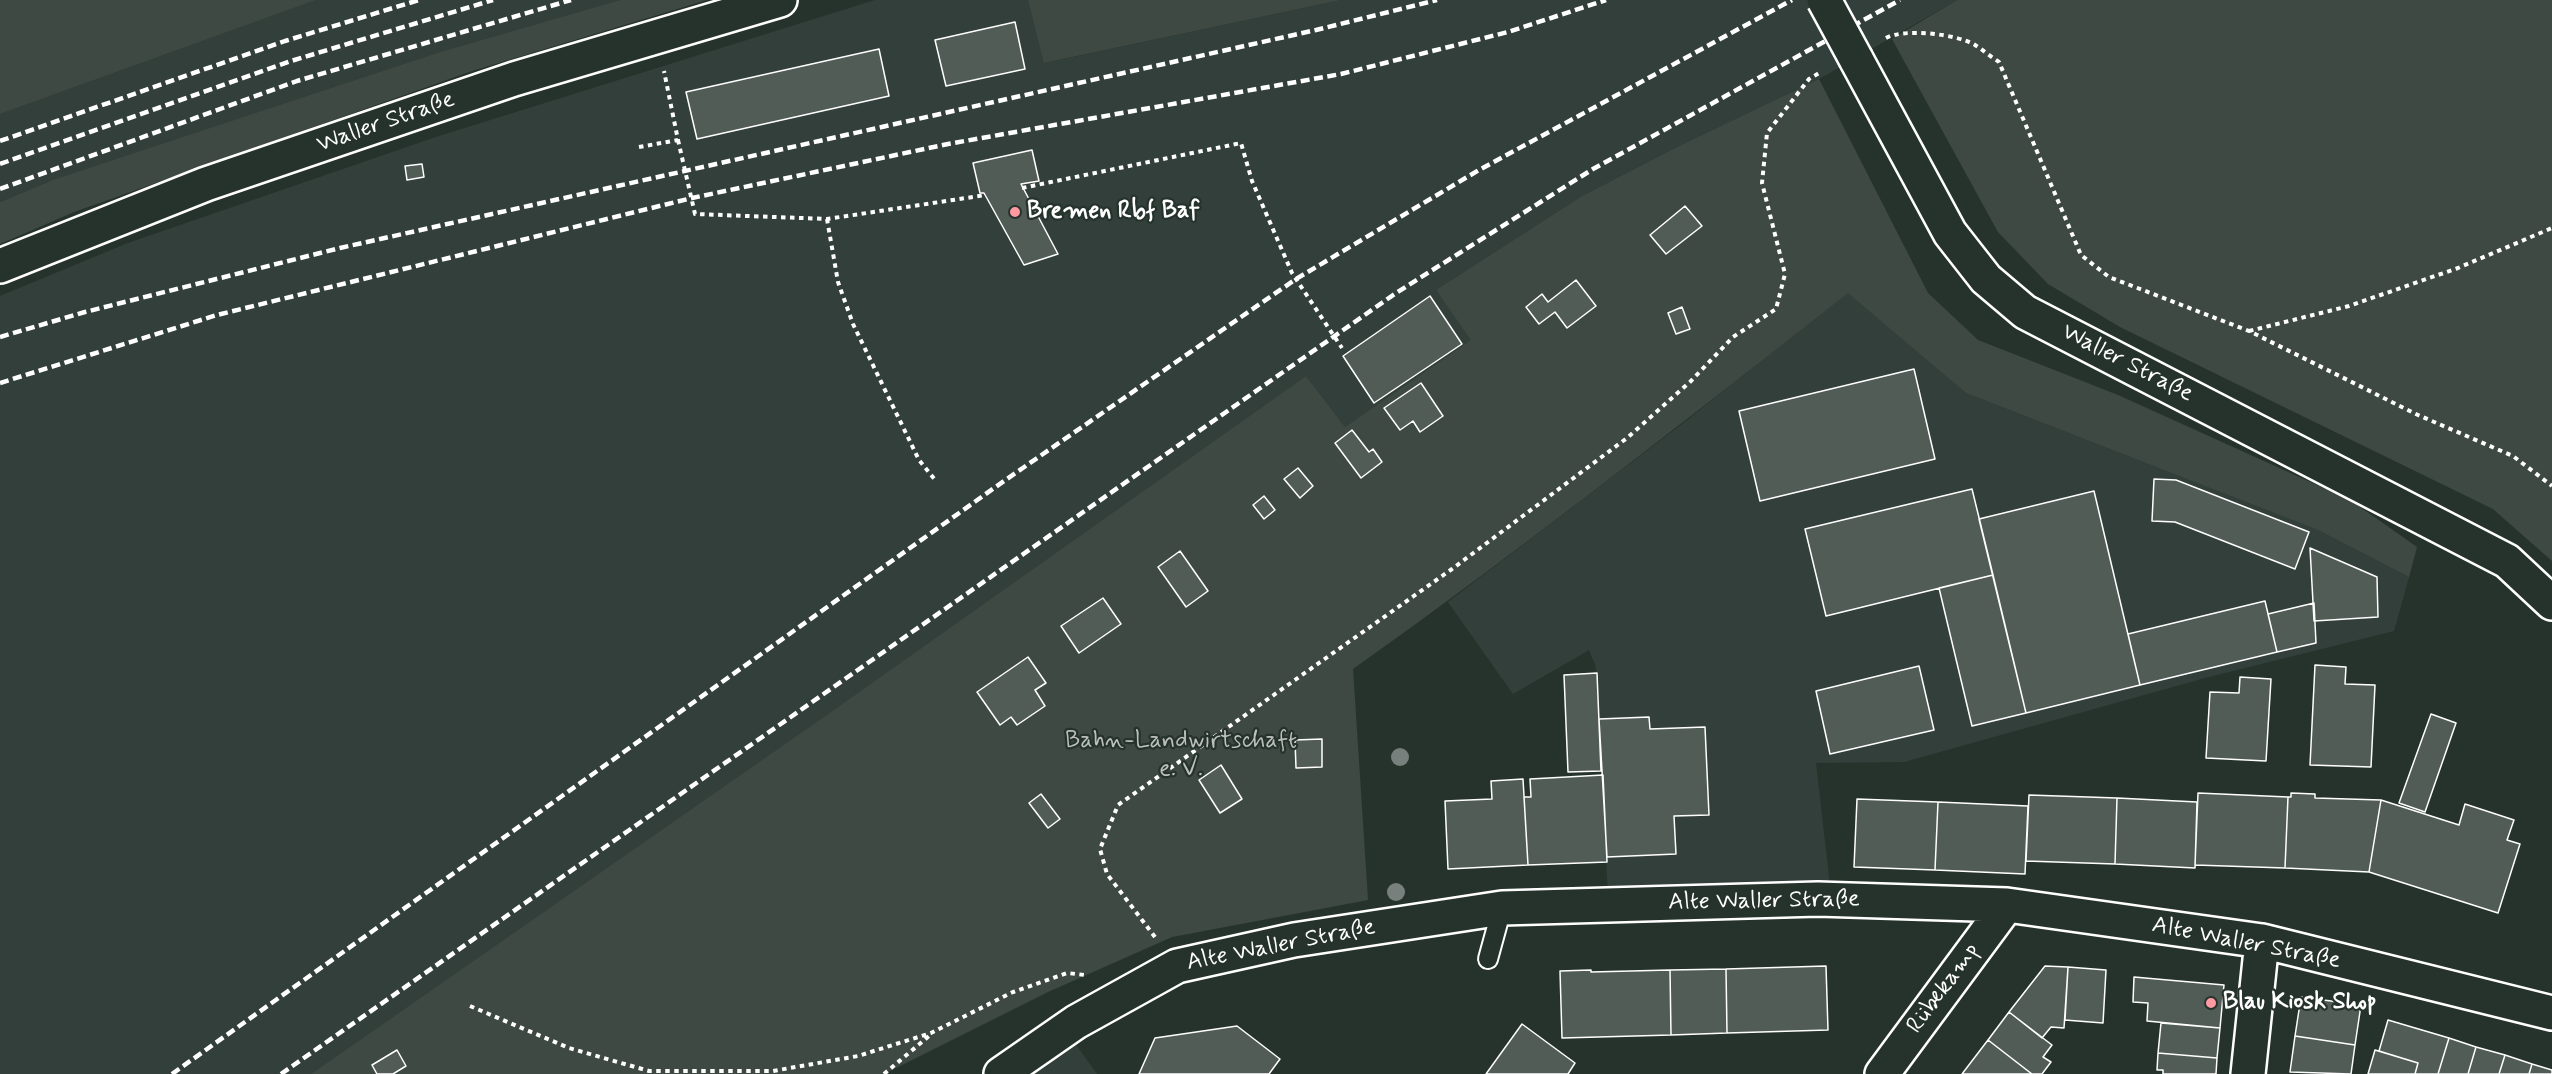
<!DOCTYPE html>
<html>
<head>
<meta charset="utf-8">
<style>
  body { margin:0 }
  canvas { display:block; background:#26332d }
</style>
</head>
<body>
<canvas width="2552" height="1074"></canvas>
<script>
const ctx = document.querySelector('canvas').getContext('2d');
ctx.lineJoin = 'round';
function paint(path, color) { ctx.fillStyle = color; ctx.fill(path, 'evenodd'); }
function trace(path, color, width, dash) { ctx.strokeStyle = color; ctx.lineWidth = width; ctx.lineCap = dash ? 'butt' : 'round'; ctx.setLineDash(dash || []); ctx.stroke(path); }
function drawText(font, color, halo, rows, align = 'center') {
  ctx.font = font + ' Mynerve,sans-serif'; ctx.lineWidth = 4.5; ctx.setLineDash([]); ctx.textBaseline = 'middle'; ctx.strokeStyle = halo; ctx.fillStyle = color; for (const [text, x, y, turn = 0] of rows) {
    ctx.save(); ctx.translate(x, y); ctx.rotate((+turn || 0) * Math.PI / 180); ctx.textAlign = isNaN(turn) ? turn : align; if (halo) ctx.strokeText(text, 0, 0); ctx.fillText(text, 0, 0); ctx.restore();
  }
}
paint(new Path2D(`
  M316 0H620L440 52 55 179 0 202V114Z
  M875 0H1028L1045 63 1341 0H1957L1819 79 1679 146 1582 196 1436 290 1472 340 1345 427 1306 376 828 714 311 1074H0V296L128 243 436 137Z
  M1848 292 1966 393 2318 530 2409 577 2394 631 2205 678 1904 762 1816 763 1831 895 1608 896 1596 667 1589 650 1513 694 1448 602 1682 424Z
  M1076 1045 1097 1074H1035Z`), '#333f3a');
paint(new Path2D(`
  M0 0H316L0 114Z
  M620 0H707L472 71 74 212 0 244V202L55 179 440 52Z
  M1028 0H1341L1044 63Z
  M1957 0H2552V561L2493 509 2120 327 2048 284 1998 232 1892 39Z
  M1819 79 1928 293 1978 340 2118 395 2350 500 2417 547 2409 577 2318 530 1966 393 1848 293C1685 421 1522 549 1353 669L1368 900 1172 937 1048 992 884 1074H311L828 714 1306 376 1345 427 1471 340 1436 290 1582 196 1679 146Z`), '#3e4944');
const building = new Path2D(`
  M1015 22 1025 69 946 86 935 40Z
  M879 49 889 96 697 139 686 92Z
  M1032 150 1039 181 1021 184 1058 254 1024 265 984 193H980L973 163Z
  M422 164 424 177 407 180 405 166Z
  M1685 206 1702 226 1666 254 1650 235Z
  M1576 280 1596 306 1567 328 1555 312 1539 324 1526 307 1542 294 1548 302Z
  M1430 296 1462 344 1374 403 1343 356Z
  M1682 307 1690 329 1676 334 1668 313Z
  M1914 369 1935 459 1760 501 1739 411Z
  M1421 383 1443 416 1420 432 1413 421 1400 430 1384 408Z
  M1352 430 1369 452 1373 449 1382 462 1361 478 1335 443Z
  M1298 468 1313 486 1300 498 1284 479Z
  M2154 479 2176 480 2309 532 2295 569 2175 522 2152 521Z
  M1972 489 1993 575 1826 616 1805 529Z
  M2094 491 2140 685 2026 713 1979 519Z
  M1264 496 1275 510 1264 519 1253 505Z
  M2310 548 2377 577 2378 617 2314 621Z
  M1180 551 1208 591 1186 607 1158 567Z
  M1993 575 2026 713 1972 726 1939 588Z
  M1103 598 1121 624 1079 653 1061 626Z
  M2265 601 2277 652 2140 685 2128 634Z
  M2314 603 2316 643 2277 652 2268 614Z
  M1028 657 1046 683 1035 690 1045 706 1017 725 1011 717 1000 725 977 692Z
  M2315 665 2346 667 2345 684 2375 685 2371 767 2310 765Z
  M1919 666 1934 730 1830 754 1816 691Z
  M1597 673 1601 771 1568 772 1564 675Z
  M2240 677 2271 679 2266 761 2206 758 2210 692 2239 693Z
  M2431 714 2456 723 2425 812 2399 803Z
  M1649 717 1650 729 1705 727 1709 815 1674 816 1676 854 1607 857 1599 719Z
  M1322 739V767L1296 768 1295 740Z
  M1221 765 1242 799 1220 813 1199 780Z
  M1603 775 1607 862 1528 865 1524 797H1531L1530 779Z
  M1523 779 1528 865 1448 869 1445 801 1492 799 1491 781Z
  M2198 793 2288 797 2285 868 2195 865Z
  M2291 793 2315 794V798L2381 800 2369 872 2285 868 2288 797H2291Z
  M1041 794 1060 819 1048 828 1029 803Z
  M2029 795 2117 798 2115 864 2026 861Z
  M2117 798 2197 802 2195 868 2115 864Z
  M1857 799 1938 802 1935 870 1854 867Z
  M2381 800 2459 825 2465 804 2514 820 2507 840 2520 844 2498 913 2369 872Z
  M1938 802 2028 806 2025 874 1935 870Z
  M1826 966 1828 1030 1727 1033 1726 969Z
  M2045 966 2068 967 2064 1028 2051 1027 2042 1038 2009 1012Z
  M2068 967 2106 970 2103 1023 2065 1020Z
  M1726 969 1727 1033 1671 1035 1670 970Z
  M1591 970V972L1670 970 1671 1035 1562 1038 1560 971Z
  M2134 977 2224 985 2220 1028 2147 1021 2148 1003 2133 1002Z
  M2301 997 2361 1005 2355 1045 2295 1036Z
  M2009 1012 2052 1045 2043 1057 2051 1062 2042 1074H2032L1988 1040Z
  M2388 1020 2449 1038 2438 1074H2415L2418 1063 2379 1051Z
  M2161 1023 2220 1028 2217 1058 2158 1053Z
  M1522 1024 1575 1063 1568 1074H1486Z
  M1237 1026 1280 1059 1269 1074H1139L1155 1038Z
  M2295 1036 2355 1045 2351 1074 2290 1072Z
  M2449 1038 2476 1047 2468 1074H2438Z
  M1988 1040 2032 1074H1962Z
  M2476 1047 2505 1055 2499 1074H2468Z
  M397 1050 406 1066 393 1074H377L372 1065Z
  M2375 1050 2418 1063 2415 1074H2368Z
  M2158 1053 2217 1058 2216 1074H2163V1070H2157Z
  M2505 1055 2532 1064 2529 1074H2499Z
  M2532 1064 2552 1070V1074H2529Z`);
paint(building, '#515c57');
trace(building, '#fff', 1.5);
const lane = new Path2D(`
  M1488 959 1502 908`);
const street = new Path2D(`
  M1856 59 1950 233 1986 279 2025 312 2507 561 2552 603
  M0 266 206 184 514 79 780 0
  M1001 1074 1076 1022 1177 966 1294 940 1502 908 1818 899 2007 905 2262 941 2552 1013
  M1882 1074 2007 905
  M2248 1074 2262 941`);
trace(lane, '#fff', 22);
trace(street, '#fff', 38);
trace(new Path2D(`
  M1886 38C1904 28 1957 34 1975 45 1983 50 1991 57 1999 62L2081 255 2109 277 2249 331 2418 415 2513 456 2552 486
  M678 140 695 214 827 219 986 195
  M639 147 678 140 664 71
  M1022 188 1241 143 1252 181 1292 273 1342 348
  M827 219 838 282 853 324 919 460 936 481
  M2249 331 2349 306 2458 268 2552 228
  M1155 937 1107 874 1100 849 1118 805 1452 569 1627 438 1690 382 1733 337 1776 309 1785 274 1762 183 1767 133 1809 79 1821 72
  M470 1006 569 1048 649 1071H773L858 1056 931 1033 1013 992 1067 973 1085 975
  M884 1074 929 1036`), '#fff', 4, [4.5, 4.5]);
trace(lane, '#26332d', 18);
trace(street, '#26332d', 33);
trace(new Path2D(`
  M0 141 285 41 419 0
  M0 164 291 61 493 0
  M0 189 297 81 571 0
  M0 337 85 312 340 248 1316 30 1437 0
  M0 383 217 315 692 198 948 144 1341 74 1508 32 1606 0
  M172 1074 1004 481 1296 279 1479 170 1792 0
  M281 1074 1396 293 1593 169 1900 0`), '#fff', 4.5, [9, 4.5]);
const streetBridge = new Path2D(`
  M1824 0 1856 59`);
trace(streetBridge, '#fff', 38, []);
trace(streetBridge, '#26332d', 33);
ctx.fillStyle = '#78807d';
for (const [x, y] of [
  [1400,757],
  [1396,892]
]) { ctx.beginPath(); ctx.arc(x, y, 9, 0, 2 * Math.PI); ctx.fill(); }
for (const [x, y, r, color] of [
  [1015,212,6,"#ff9aa2"],
  [2211,1003,6,"#ff9aa2"]
]) { const dot = new Path2D(); dot.arc(x, y, r, 0, 2 * Math.PI); ctx.fillStyle = color; ctx.fill(dot); trace(dot, '#26332d', 2); }
drawText('24px', '#fff', '#26332d', [
  ["Waller Straße",386,123,-19],
  ["Waller Straße",2127,364,27],
  ["Alte Waller Straße",1764,902,-1],
  ["Alte Waller Straße",2246,944,11],
  ["Alte Waller Straße",1281,946,-11],
  ["Rübekamp",1944,989,-54]
]);
drawText('bold 24px', '#fff', '#26332d', [
  ["Bremen Rbf Baf",1027,212],
  ["Blau Kiosk Shop",2223,1003]
], 'left');
drawText('24px', '#bbbfbe', '#26332d', [
  ["Bahn-Landwirtschaft",1181,742],
  ["e. V.",1181,770]
]);
</script>
</body>
</html>
